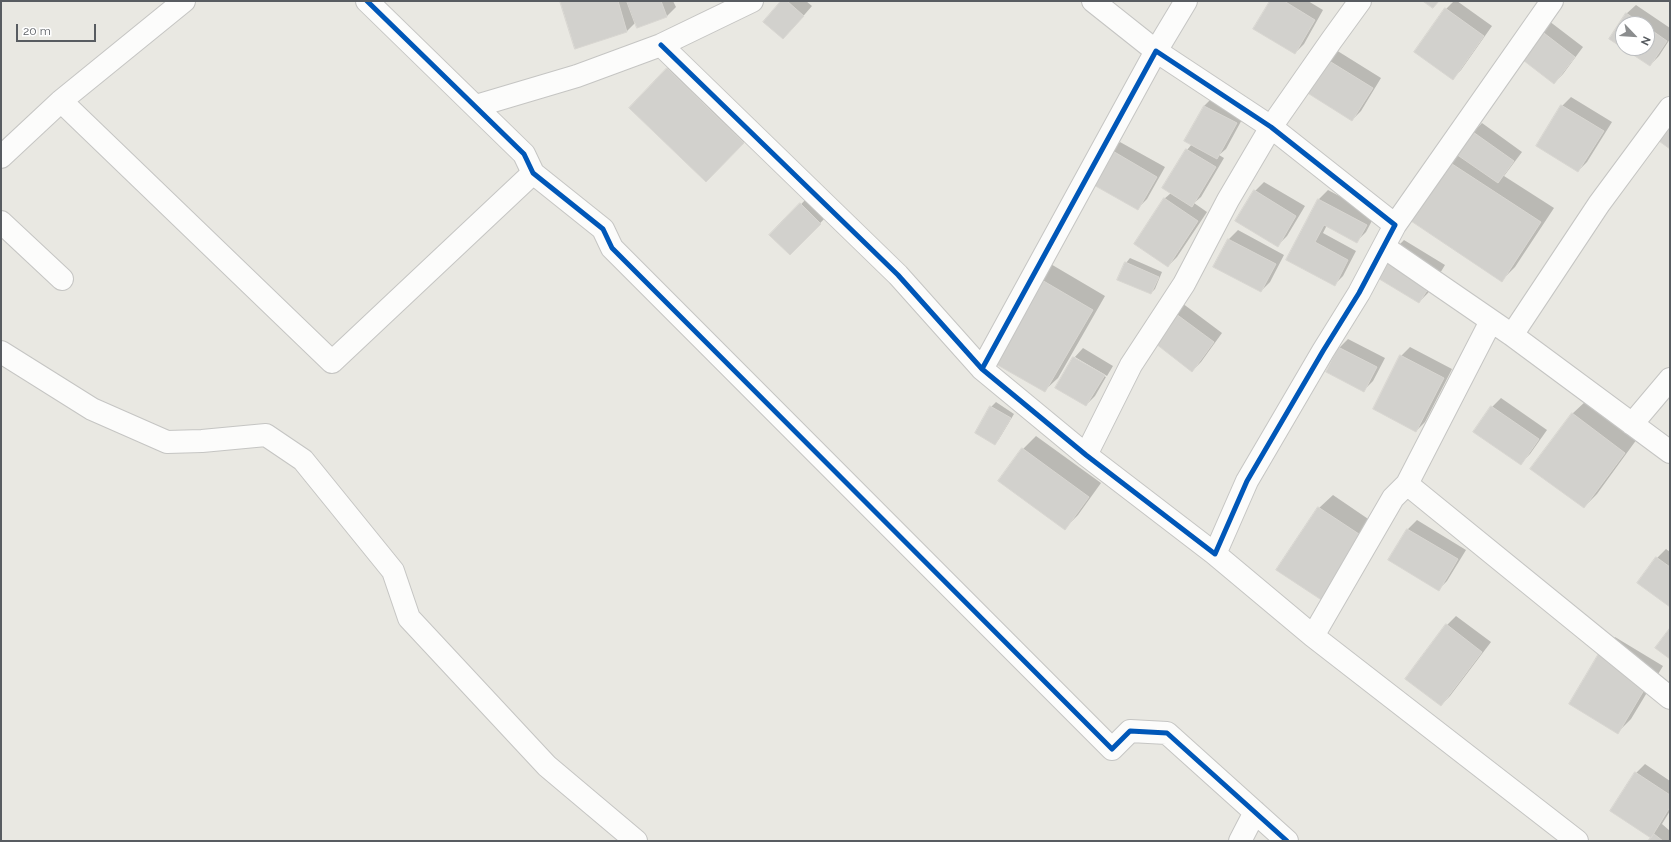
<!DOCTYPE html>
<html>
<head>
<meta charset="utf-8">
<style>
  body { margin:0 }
  #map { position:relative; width:1671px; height:842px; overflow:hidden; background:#e9e8e2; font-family:Raleway,sans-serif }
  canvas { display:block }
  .frame { position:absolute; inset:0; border:2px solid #585c61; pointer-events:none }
  .north { position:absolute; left:1615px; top:16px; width:40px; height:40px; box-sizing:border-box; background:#fff; border:1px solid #bcbec0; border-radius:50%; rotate:115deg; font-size:11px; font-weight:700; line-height:16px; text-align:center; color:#585c61 }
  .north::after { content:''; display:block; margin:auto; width:14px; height:18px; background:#8b8d8e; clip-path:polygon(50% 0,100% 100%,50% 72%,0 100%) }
  .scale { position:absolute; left:16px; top:24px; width:80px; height:18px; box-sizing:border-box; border:2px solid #585c61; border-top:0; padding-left:5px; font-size:12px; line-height:14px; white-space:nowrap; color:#585c61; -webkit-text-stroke:3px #fff; paint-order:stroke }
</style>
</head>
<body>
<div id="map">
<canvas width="1671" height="842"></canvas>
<div class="frame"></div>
<div class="north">N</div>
<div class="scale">20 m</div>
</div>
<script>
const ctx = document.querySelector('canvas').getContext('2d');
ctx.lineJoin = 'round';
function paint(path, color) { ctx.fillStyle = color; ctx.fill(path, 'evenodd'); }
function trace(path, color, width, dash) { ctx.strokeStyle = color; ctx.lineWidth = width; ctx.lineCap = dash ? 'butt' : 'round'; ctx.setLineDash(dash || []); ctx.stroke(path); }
paint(new Path2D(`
  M561 1H673L676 7 667 16 636 22 627 31 576 48Z
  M782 1H806L812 6 792 29Z
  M1271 1H1308L1323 10 1304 44 1295 53Z
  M1454 1H1457L1492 26 1461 70 1452 79 1446 9Z
  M1636 5 1670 28V39L1659 56 1650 65 1624 48H1647V24H1623V47L1610 39 1626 14Z
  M1549 21 1583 47 1563 74 1554 83 1520 57Z
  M1336 50 1381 78 1361 111 1352 120 1307 92Z
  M681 56 756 129 719 168 667 69Z
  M1213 97 1245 114 1226 149 1219 155 1224 158 1201 197 1194 203 1207 212 1177 257 1168 266 1164 199 1171 193 1187 150 1192 144 1204 106Z
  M1571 97 1612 122 1587 162 1578 171 1538 145 1562 106Z
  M1482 123 1522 152 1504 176 1554 208 1515 267 1502 280 1409 219 1473 132Z
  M1120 142 1165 167 1147 199 1138 208 1111 151Z
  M1264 182 1305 206 1287 236 1278 245 1255 191Z
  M1328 190 1375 215 1366 232 1357 241 1327 225 1323 233 1356 251 1343 276 1334 285 1287 259 1319 199Z
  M810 195 829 214 790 254 771 235Z
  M1238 230 1284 255 1270 282 1261 291 1214 266 1229 239Z
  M1404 240 1445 265 1428 293 1419 302 1395 249Z
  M1130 258 1162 272 1155 289 1151 293 1126 263Z
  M1049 263 1105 296 1058 378 1044 391 988 358Z
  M1182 303 1222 333 1201 362 1192 371 1152 340Z
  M1348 339 1385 358 1373 381 1364 390 1339 348Z
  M1410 347 1452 369 1425 422 1416 431 1401 356Z
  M1083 348 1113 366 1107 376 1075 357V359L1106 377 1095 396 1086 405 1057 388 1074 358Z
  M1501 398 1547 430 1530 454 1521 463 1492 407Z
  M1586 401 1637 439 1597 494 1584 507 1572 414Z
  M996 402 1014 414 999 439 995 444 976 432 991 407Z
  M1036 436 1101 483 1078 515 1065 528 1023 449Z
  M1333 495 1377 525 1336 587 1319 508Z
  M1417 520 1466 550 1447 581 1438 590 1390 560 1408 529Z
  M1666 549 1670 552V606L1657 558Z
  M1456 616 1491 642 1450 696 1441 705 1447 625Z
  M1615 637 1663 666 1631 719 1618 732 1602 651Z
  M1645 764 1670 781V811L1662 824 1670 831V841H1649L1652 838 1636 773Z`), '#0003');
const building = new Path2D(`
  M560 1H618L627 32 575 49Z
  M627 1H661L667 17 637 28Z
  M781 1H787L804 16 783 39 763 22Z
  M1270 1H1284L1315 20 1295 54 1253 29Z
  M1423 1H1439L1433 8Z
  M1445 8 1484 36 1453 80 1414 52Z
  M1626 13 1642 24H1623V48H1647V27L1667 41 1650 66 1609 39Z
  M1540 30 1575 57 1554 84 1519 57Z
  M1326 59 1373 88 1352 121 1306 92Z
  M667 68 744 143 706 182 629 108Z
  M1561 105 1604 131 1578 172 1536 146Z
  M1204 106 1237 123 1217 159 1184 141Z
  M1670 126V149L1659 141Z
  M1473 132 1514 161 1498 183 1456 154Z
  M1186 149 1216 167 1192 207 1162 188Z
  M1111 150 1157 177 1138 210 1092 184Z
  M1446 160 1541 222 1502 282 1408 219Z
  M1254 190 1296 216 1278 247 1235 221Z
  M1164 198 1198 221 1168 267 1134 244Z
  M1318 199 1367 225 1357 243 1324 225 1315 242 1348 260 1335 286 1286 260Z
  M800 203 821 224 790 255 769 235Z
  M1228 239 1276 264 1261 292 1213 267Z
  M1394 248 1437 275 1419 303 1376 277Z
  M1125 262 1159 277 1151 294 1117 280Z
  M1035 276 1093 310 1045 392 987 359Z
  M1172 311 1214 342 1192 372 1151 340Z
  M1338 347 1377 367 1364 392 1326 372Z
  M1400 355 1444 378 1416 432 1373 409Z
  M1073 357 1105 375 1086 406 1055 388Z
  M990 406 1011 418 995 445 975 433Z
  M1491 406 1539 439 1521 465 1473 432Z
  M1572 413 1625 453 1584 508 1530 469Z
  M1022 448 1089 497 1065 530 998 481Z
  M1318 507 1365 538 1323 601 1276 570Z
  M1407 529 1458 559 1439 591 1388 560Z
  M1656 557 1670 567V607L1637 583Z
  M1446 624 1482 652 1441 706 1405 679Z
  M1670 628V659L1655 648Z
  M1601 650 1650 680 1618 734 1569 704Z
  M1635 772 1670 795V807L1651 838 1610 811Z
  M1654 834 1663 841H1648Z`);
paint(building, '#d2d1cd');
trace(building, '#d8d6d1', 1);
const street = new Path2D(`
  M367 1 524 154 533 173 603 229 612 248 1112 749 1130 731 1167 733 1287 841
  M1093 1 1156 51 1186 1
  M661 45 898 275 982 369 1156 51 1271 127 1395 225 1359 293 1323 351 1247 481 1215 554 1086 455 982 369
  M61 101 332 362 533 173
  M476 106 577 76 661 45 752 1
  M1 157 61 101 184 1
  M1 222 62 279
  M1395 225 1552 1
  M1384 247 1512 335 1599 204 1670 108
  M1512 335 1670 452
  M1 352 92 409 167 442 202 441 266 435 303 460 393 571 409 618 547 766 636 841
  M1632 424 1670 379
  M1086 455 1131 365 1184 284 1228 200 1271 127 1331 41 1360 1
  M1407 484 1670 698
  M1215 554 1313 636 1577 841
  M1313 636 1393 498 1407 484 1491 321
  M1240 841 1255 812`);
trace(street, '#c5c5c3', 24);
trace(street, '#fcfcfb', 22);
trace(new Path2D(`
  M367 1 524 154 533 173 603 229 612 248 1112 749 1130 731 1167 733 1287 841
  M661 45 898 275 982 369 1156 51 1271 127 1395 225 1359 293 1323 351 1247 481 1215 554 1086 455 982 369`), '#0057b8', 5);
</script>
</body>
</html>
